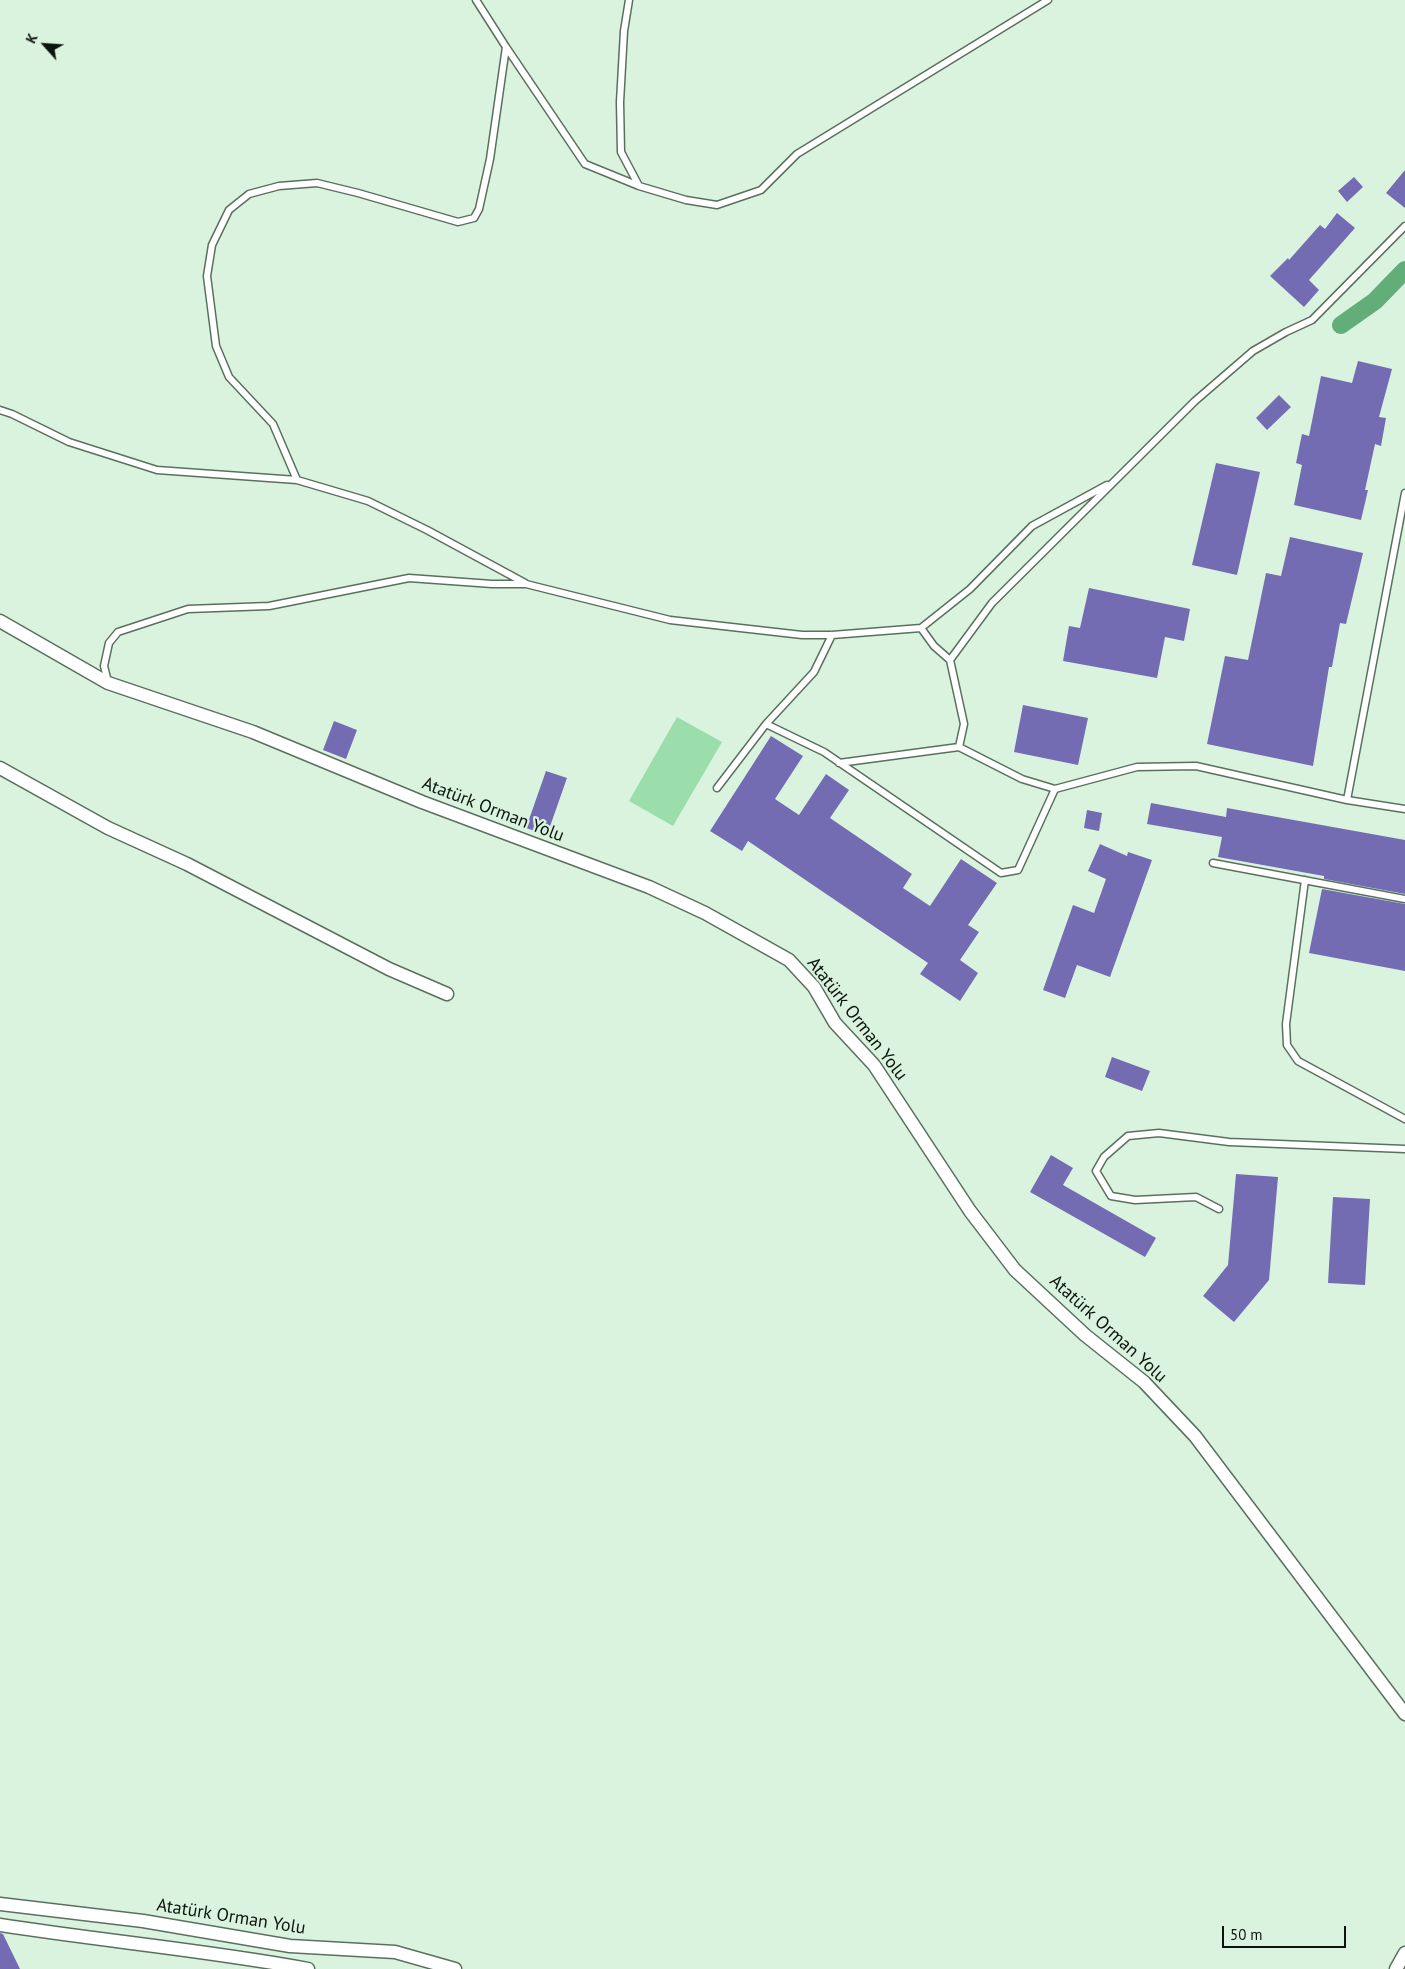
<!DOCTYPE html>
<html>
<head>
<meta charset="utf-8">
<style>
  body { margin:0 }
  #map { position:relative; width:1405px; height:1969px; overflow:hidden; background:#daf3df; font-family:"PT Sans",sans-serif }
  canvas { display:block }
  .north { position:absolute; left:20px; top:20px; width:50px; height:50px; -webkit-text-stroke:4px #daf3df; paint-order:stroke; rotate:296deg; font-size:14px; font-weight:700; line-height:20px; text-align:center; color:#0b140d }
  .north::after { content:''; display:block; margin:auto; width:18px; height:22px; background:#0b140d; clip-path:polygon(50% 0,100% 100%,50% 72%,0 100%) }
  .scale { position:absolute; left:1222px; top:1926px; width:124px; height:22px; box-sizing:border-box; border:2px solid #0b140d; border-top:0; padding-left:6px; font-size:15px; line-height:18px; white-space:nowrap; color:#0b140d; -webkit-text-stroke:4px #daf3df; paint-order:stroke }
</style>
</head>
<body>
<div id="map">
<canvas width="1405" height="1969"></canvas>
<div class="north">K</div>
<div class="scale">50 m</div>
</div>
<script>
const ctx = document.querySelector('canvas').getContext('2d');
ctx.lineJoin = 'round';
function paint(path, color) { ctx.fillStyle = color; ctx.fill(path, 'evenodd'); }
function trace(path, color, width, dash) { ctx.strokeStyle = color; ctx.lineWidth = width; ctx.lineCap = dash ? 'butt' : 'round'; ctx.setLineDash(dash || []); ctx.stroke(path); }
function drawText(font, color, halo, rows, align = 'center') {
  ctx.font = font + ' "PT Sans",sans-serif'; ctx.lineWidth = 4.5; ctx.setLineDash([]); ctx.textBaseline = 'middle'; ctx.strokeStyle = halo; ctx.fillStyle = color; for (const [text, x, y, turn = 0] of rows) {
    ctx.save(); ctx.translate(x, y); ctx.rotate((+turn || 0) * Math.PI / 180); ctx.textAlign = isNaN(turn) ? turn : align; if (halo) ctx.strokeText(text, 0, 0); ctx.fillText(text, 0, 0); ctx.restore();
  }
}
paint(new Path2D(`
  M677 717 722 742 673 826 629 801Z`), '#9cddac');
trace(new Path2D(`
  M1341 325 1375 301 1405 270`), '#63ad78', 18);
paint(new Path2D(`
  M1405 170V208L1386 193Z
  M1354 177 1363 187 1347 202 1338 191Z
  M1337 213 1355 228 1309 280 1319 290 1304 307 1270 276 1288 258 1289 260 1320 225 1325 229Z
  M1358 361 1392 369 1379 417 1386 418 1381 446 1375 444 1365 490H1368L1361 520 1294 505 1302 465 1296 463 1302 434 1309 436 1321 376 1352 383Z
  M1279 395 1291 407 1267 430 1256 418Z
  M1216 463 1260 472 1237 575 1192 565Z
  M1290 537 1363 553 1346 624 1340 623 1332 667H1329L1313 766 1207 744 1225 656 1248 660 1266 573 1281 576Z
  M1089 588 1190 609 1184 641 1165 637 1157 678 1063 661 1069 626 1080 628Z
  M1023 705 1088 718 1078 765 1014 752Z
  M334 721 357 730 346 759 323 750Z
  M771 736 803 756 775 799 799 815 826 774 849 790 830 818 912 874 903 888 930 906 961 859 997 883 968 925 979 932 960 960 978 973 960 1001 920 974 928 963 748 841 742 851 710 831Z
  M546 771 567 778 547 835 526 828Z
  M1151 803 1226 817 1227 808 1405 840V894L1324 879V876L1218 857 1222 837 1147 824Z
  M1087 810 1102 813 1099 831 1084 828Z
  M1100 844 1127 856 1128 852 1152 860 1110 977 1077 965 1065 998 1043 990 1073 905 1094 913 1106 879 1088 871Z
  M1322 889 1405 904V971L1309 953Z
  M1112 1057 1150 1071 1142 1091 1105 1077Z
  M1051 1155 1073 1168 1063 1185 1156 1238 1145 1257 1030 1192Z
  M1236 1174 1278 1177 1269 1280 1234 1322 1203 1296 1228 1265Z
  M1333 1197 1370 1199 1365 1285 1328 1283Z
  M0 1933 3 1934 20 1969H0Z`), '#746cb3');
const lane = new Path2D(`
  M629 0 624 31 620 102 621 152 639 186
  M506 47 585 164 639 186 686 200 717 205 761 190 797 154 1048 0
  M0 410 12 414 69 442 157 470 297 480 368 501 427 530 525 583
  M297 480 273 424 229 377 216 346 207 276 212 245 229 210 249 194 279 186 317 183 358 193 458 222 474 218 479 209 490 159 506 47 476 0
  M921 628 970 589 1032 526 1107 485
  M950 660 992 603 1195 401 1253 351 1286 332 1312 320 1405 226
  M108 682 104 666 109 643 118 632 188 609 269 606 409 578 492 584H526L670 620 802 635H832L921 628 934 646 950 660 964 724 959 747 1022 779 1055 789 1137 767 1196 766 1347 800 1405 809
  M766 724 824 752 1001 873 1018 870 1055 789
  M839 763 959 747
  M717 788 766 724 814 672 832 635
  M1347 800 1405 493
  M1213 863 1405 899
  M1305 880 1286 1024 1287 1045 1298 1061 1405 1119
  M1219 1209 1196 1197 1135 1200 1111 1196 1096 1171 1104 1157 1128 1136 1159 1133 1229 1142 1405 1149`);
const street = new Path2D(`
  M0 621 108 683 253 732 422 802 649 887 705 913 789 960 814 987 835 1023 874 1065 970 1211 1015 1270 1085 1335 1144 1382 1195 1436 1405 1714
  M0 768 108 828 187 864 389 969 447 994
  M0 1904 143 1921 290 1946 395 1952 455 1969
  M0 1925C102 1941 206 1950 308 1969
  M1396 1969 1405 1953`);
trace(lane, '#5a705f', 9);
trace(street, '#5a705f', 15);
trace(lane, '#fff', 6);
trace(street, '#fff', 12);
drawText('18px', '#0b140d', '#daf3df', [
  ["Atatürk Orman Yolu",493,810,21],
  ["Atatürk Orman Yolu",857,1019,52],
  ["Atatürk Orman Yolu",1108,1329,42],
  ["Atatürk Orman Yolu",231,1917,9]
]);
</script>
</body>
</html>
